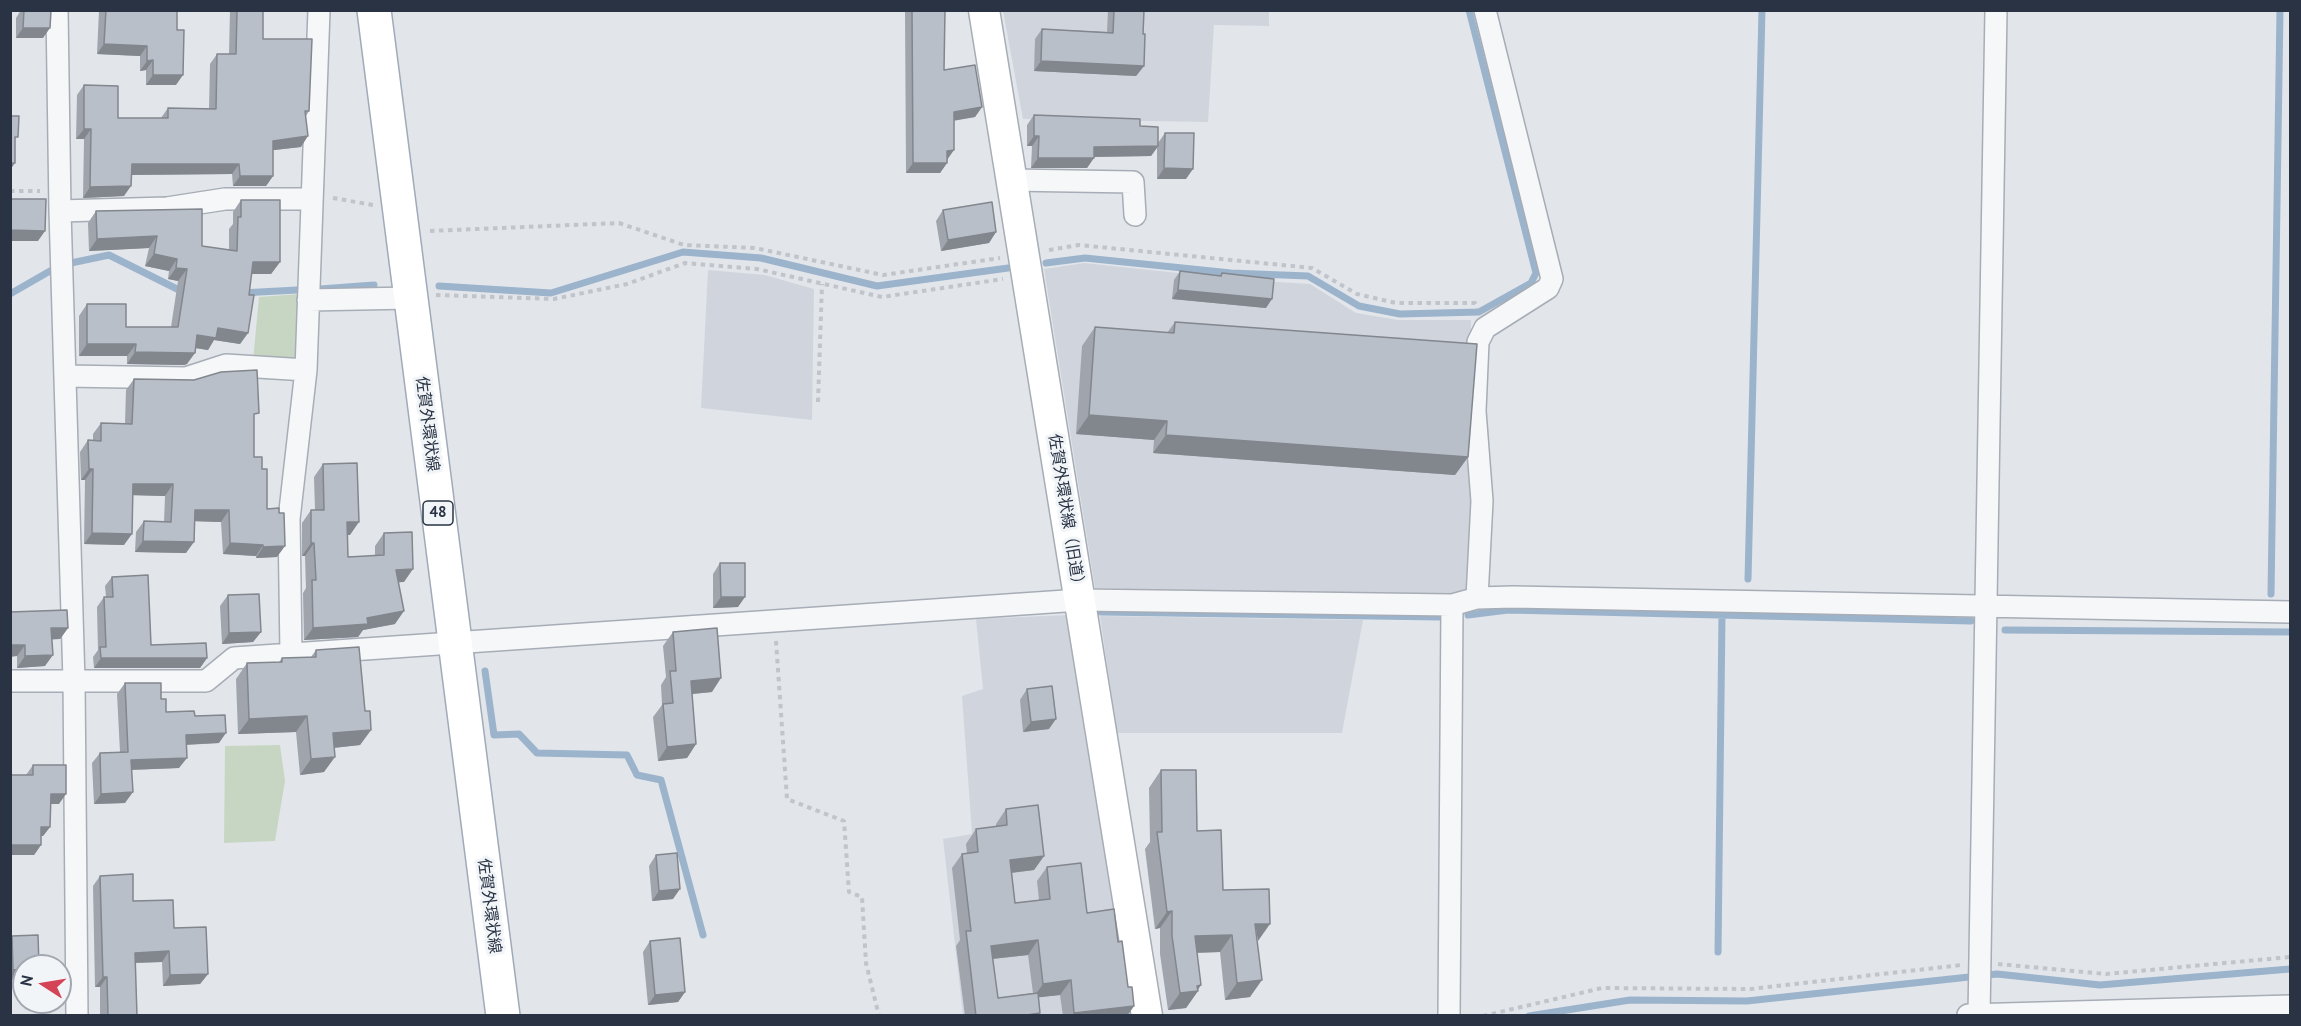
<!DOCTYPE html>
<html>
<head>
<meta charset="utf-8">
<style>
  body { margin:0 }
  #map { position:relative; width:2301px; height:1026px; overflow:hidden; background:#e2e6eb; font-family:"PT Sans",sans-serif }
  canvas { display:block }
  .frame { position:absolute; inset:0; border:12px solid #293344; pointer-events:none }
  .north { position:absolute; left:12px; top:954px; width:60px; height:60px; box-sizing:border-box; background:#f2f5f8; border:2px solid #a2a7b0; border-radius:50%; rotate:282deg; font-size:16px; font-weight:700; line-height:24px; text-align:center; color:#293344 }
  .north::after { content:''; display:block; margin:auto; width:21px; height:27px; background:#d44356; clip-path:polygon(50% 0,100% 100%,50% 72%,0 100%) }
</style>
</head>
<body>
<div id="map">
<canvas width="2301" height="1026"></canvas>
<div class="frame"></div>
<div class="north">N</div>
</div>
<script>
const ctx = document.querySelector('canvas').getContext('2d');
ctx.lineJoin = 'round';
function paint(path, color) { ctx.fillStyle = color; ctx.fill(path, 'evenodd'); }
function trace(path, color, width, dash) { ctx.strokeStyle = color; ctx.lineWidth = width; ctx.lineCap = dash ? 'butt' : 'round'; ctx.setLineDash(dash || []); ctx.stroke(path); }
function drawText(font, color, halo, rows, align = 'center') {
  ctx.font = font + ' "PT Sans","Noto Sans JP",sans-serif'; ctx.lineWidth = 6; ctx.setLineDash([]); ctx.textBaseline = 'middle'; ctx.strokeStyle = halo; ctx.fillStyle = color; for (const [text, x, y, turn = 0] of rows) {
    ctx.save(); ctx.translate(x, y); ctx.rotate((+turn || 0) * Math.PI / 180); ctx.textAlign = isNaN(turn) ? turn : align; if (halo) ctx.strokeText(text, 0, 0); ctx.fillText(text, 0, 0); ctx.restore();
  }
}
paint(new Path2D(`
  M1003 11H1269V26L1214 25 1208 122 1023 119Z
  M1084 263 1245 280 1310 284 1356 313 1398 320H1471L1469 414 1473 500 1469 590 1456 599 1095 588 1044 269Z
  M708 270 765 275 814 289 812 420 701 408Z
  M1069 615 1131 1015H963L943 839 972 834 962 696 983 689 976 619Z
  M1100 616 1363 620 1342 733H1117Z`), '#d0d5dd');
paint(new Path2D(`
  M299 294 300 364 253 361 259 297Z
  M280 745 285 781 275 841 224 843 225 746Z`), '#c7d6c3');
trace(new Path2D(`
  M71 263 109 255 185 293
  M1046 263 1085 258 1231 273 1308 276 1359 306 1400 314 1479 312 1531 283 1536 273 1469 10
  M439 286 551 293 683 252 761 258 877 286 1008 268
  M320 289 374 285
  M241 293 297 290
  M10 294 50 271
  M1748 579 1762 10
  M2271 594 2280 10
  M1101 612 1439 617
  M1468 615 1508 610 1971 621
  M2005 630 2290 632
  M485 671 494 735 519 734 537 753 627 755 637 775 661 780 703 935
  M1718 952 1722 615
  M1529 1016 1630 1000 1747 1001 1997 974 2100 985 2290 969`), '#9cb3cc', 7);
const street = new Path2D(`
  M57 10 60 211 74 681 77 1016
  M1011 180 1133 182 1135 215
  M60 211 167 208 225 199H311
  M308 300 411 298
  M65 376 186 378 226 365 306 370
  M1477 598 1482 501 1475 411 1478 342 1485 328 1548 288 1552 279 1485 10
  M291 654 289 519 306 370 319 10
  M10 681H206L234 658 1080 600 1452 605 1477 598 1513 597 2290 612
  M1968 1015 2290 1006
  M1979 1015 1996 10
  M1449 1016 1452 605`);
const secondary = new Path2D(`
  M984 10 1147 1016`);
const primary = new Path2D(`
  M374 10 503 1016`);
trace(street, '#a7adb6', 24);
trace(secondary, '#a7adb6', 33);
trace(primary, '#a1aab8', 36);
trace(new Path2D(`
  M10 191H40
  M333 198 373 205
  M430 231 619 223 684 245 755 248 883 275 1000 258
  M1049 250 1079 245 1312 268 1357 294 1396 303H1475L1477 309
  M436 295 554 299 627 284 685 263 757 269 882 297 1003 279
  M818 402 822 284
  M776 641 787 799 844 821 849 892 862 897 866 963 879 1016
  M1998 964 2106 974 2290 957
  M1483 1016 1602 988 1751 989 1961 965`), '#c1c4ca', 4, [4.5, 4.5]);
trace(street, '#f6f7f9', 21);
trace(secondary, '#fff', 30);
trace(primary, '#fff', 33);
paint(new Path2D(`
  M21 10H51L43 38H16V18Z
  M99 10H177L176 85H146V70L140 71V56L97 54Z
  M230 10H263V39L309 111 306 116 301 147 273 150V176L266 186H233L232 174 131 175 124 196 83 198 84 139H76L77 95 84 85 118 118H161L168 108 209 109 210 64 217 54H229Z
  M905 10H945L944 70 982 107 975 117 954 120 947 163 940 173H906Z
  M1108 10H1144L1143 34 1144 66 1136 76 1034 71 1035 39 1042 29 1107 32Z
  M1034 115 1158 143 1165 133 1186 179H1157V148L1151 156 1094 157 1087 168H1031L1032 146H1027V125Z
  M241 200 280 262 271 274H251L249 295 248 333 240 344 214 340 208 350 195 348 187 364 184 365 127 364V356H79V316L87 304 126 327H171L178 281 168 279 169 271 145 266 149 248 89 251 88 223 96 211 202 246 229 250V229L233 224V212Z
  M943 210 996 232 989 243 941 251 936 221Z
  M1180 271 1220 276 1222 273 1266 308 1172 299 1174 280Z
  M1175 322 1468 457 1455 475 1153 453 1154 440 1076 434 1082 346 1095 327 1167 333Z
  M134 379 254 419V457L262 469 267 509 277 557 256 558V556L223 554 221 522 195 521 186 553 135 552 136 532 144 521 164 522 165 496 133 495 124 545 84 544 85 480H81L80 452 88 440 93 441V434L101 423 125 424 126 390Z
  M323 464 350 535H347L348 557 375 556V546L384 533 404 582H398L395 624 363 630 358 637 304 640 303 593 306 588 305 556H302V523L311 510H315L314 477Z
  M720 563 738 607 713 608V574Z
  M112 577 151 645 207 658 200 668H94L93 657 98 650 97 607 104 597H106L105 586Z
  M228 595 261 632 253 642 222 644 220 606Z
  M10 612 68 628 60 639H52L45 666 17 668V656Z
  M673 632 712 692 692 694 696 744 687 758 658 761 653 717 662 705 661 685 666 677 663 646Z
  M316 650 365 711 371 730 360 745 334 748 324 772 300 775 296 732 238 734 236 679 247 663 279 662 282 658 311 657Z
  M125 683 161 699 166 712 195 716 219 743 186 745 179 768 132 770 125 803 94 804 92 763 100 753 120 752 117 694Z
  M1027 689 1049 729 1023 732 1020 700Z
  M33 765 59 804H51L50 827 43 836H41V845L34 855H10V775H26Z
  M1161 770 1197 831 1223 890 1257 941 1250 997 1225 1000 1220 952 1197 953 1201 985 1198 989V991L1186 1008 1168 1010 1160 954V928L1155 929 1145 849 1150 842 1149 788Z
  M1006 809 1044 856 1034 870 1012 873 1015 903 1039 900 1037 881 1047 867 1087 913 1118 942 1128 987 1134 1006 1127 1016H1063L1060 995 1038 997V1016H965L956 946 960 940 952 868 962 854 967 853 966 844 976 829 996 827V824ZM1028 955 1033 993 998 998 993 959Z
  M656 855 673 899 652 901 649 866Z
  M100 876 133 901 174 928 208 974 200 984 163 986 162 962 135 963 137 1016H100V987H95L93 886Z
  M12 936 24 966V979L10 980V938Z
  M650 941 685 992 678 1002 648 1005 643 952Z`), '#9fa4ad');
paint(new Path2D(`
  M23 28H50L43 38H16Z
  M104 44 147 46 140 56 97 54Z
  M153 60 146 70 140 71 147 61Z
  M1041 61 1144 66 1136 76 1034 71Z
  M153 75H183L176 85H146Z
  M982 107 975 117 947 122 954 112Z
  M84 129H91L84 139H76Z
  M308 136 301 147 266 151 273 141Z
  M1034 136H1039L1032 146H1027Z
  M1158 146 1151 156 1087 157 1094 147Z
  M954 150 947 160V151Z
  M1038 158H1094L1087 168H1031Z
  M10 163H15L10 170Z
  M913 163H947L940 173H906Z
  M132 164H239L232 174 124 175Z
  M1164 168 1193 169 1186 179H1157Z
  M240 176H273L266 186H233Z
  M131 186 124 196 83 198 90 187Z
  M10 230 45 231 38 241H10Z
  M996 232 989 243 941 251 948 240Z
  M157 236 149 248 89 251 97 239Z
  M154 254 177 259 169 271 145 266Z
  M253 262H280L271 274H245Z
  M176 268 187 269 178 281 168 279Z
  M1178 290 1272 299 1266 308 1172 299Z
  M218 328 248 333 240 344 214 340 208 350 189 347 197 335Z
  M87 344H136L127 356H79Z
  M135 352 195 353 187 364 184 365 127 364Z
  M1089 415 1167 421 1154 440 1076 434Z
  M1166 435 1468 457 1455 475 1153 453Z
  M89 469H93L85 480H81Z
  M133 484H173L165 496 125 495Z
  M195 510H229L221 522 187 521Z
  M347 522H359L350 535H338Z
  M92 533 132 534 124 545 84 544Z
  M143 541 194 542 186 553 135 552Z
  M230 543 263 545 256 556 223 554Z
  M311 543H314L305 556H302Z
  M285 546 277 557 256 558 263 547Z
  M413 569 404 582 387 583 396 570Z
  M721 597H745L738 607 713 608Z
  M404 611 395 624 363 630 358 637 304 640 313 628Z
  M51 628H68L60 639 43 640Z
  M261 632 253 642 222 644 229 633Z
  M10 645H25L17 656 10 657Z
  M53 655 45 666 17 668 25 656Z
  M101 658H207L200 668H94Z
  M721 678 712 692 681 695 691 681Z
  M307 716 296 732 238 734 249 719Z
  M1056 719 1049 729 1023 732 1031 722Z
  M371 730 360 745 322 749 333 733Z
  M226 733 219 743 178 745 186 735Z
  M696 744 687 758 658 761 667 747Z
  M335 757 324 772 300 775 311 759Z
  M187 758 179 768 124 770 131 760Z
  M133 792 125 803 94 804 101 794Z
  M51 794H66L59 804H44Z
  M41 827H50L43 836H34Z
  M10 845H41L34 855H10Z
  M1044 856 1034 870 1000 874 1010 860Z
  M680 889 673 899 652 901 659 891Z
  M1172 911 1160 928 1155 929 1167 912Z
  M1255 924H1270L1258 941Z
  M1232 935 1220 952 1183 953 1195 936Z
  M1038 940 1028 955 981 960 991 946Z
  M169 951 162 962 127 963 135 953Z
  M24 969V979L10 980V974L13 970Z
  M208 974 200 984 163 986 170 975Z
  M103 977H107L100 987H95Z
  M1071 980 1060 995 1033 998 1043 984Z
  M1262 980 1250 997 1225 1000 1237 983Z
  M1201 985 1197 991H1198L1186 1008 1168 1010 1180 993 1197 986Z
  M685 992 678 1002 648 1005 655 995Z
  M1134 1006 1127 1016H1072L1074 1013Z
  M1040 1013 1038 1016H1020Z`), '#82868d');
const building = new Path2D(`
  M24 10H51L50 28H23Z
  M106 10H177V30H184L183 75H153V60L147 61V46L104 44Z
  M237 10H263V39H312L309 111H305L308 136 273 141V176H240L239 164H132L131 186 90 187 91 129H84V85L118 86V118H168V108L216 109 217 54H236Z
  M912 10H945L944 70 975 65 982 107 954 112V150L947 151V163H913Z
  M1114 10H1144L1143 34H1145L1144 66 1041 61 1042 29 1113 33Z
  M1034 115 1140 119V126L1158 127V146L1094 147V158H1038L1039 136H1034Z
  M10 116H19L18 137H15V163H10Z
  M1165 133H1194L1193 169 1164 168Z
  M10 199H46L45 231 10 230Z
  M241 200H280V262H253L249 295H254L248 333 218 328 216 338 197 335 195 353H192L135 352 136 344H87V304H126V327H178L187 269 176 268 177 259 154 254 157 236 97 239 96 211 202 209V246L237 251 238 217H241Z
  M992 202 996 232 948 240 943 210Z
  M1180 271 1221 276 1222 273 1274 279 1272 299 1178 290Z
  M1175 322 1477 344 1468 457 1166 435 1167 421 1089 415 1095 327 1174 333Z
  M257 370 259 413 254 414V457H262V469H267V509L279 508V513H284L285 546 263 547V545L230 543 229 510H195L194 542 143 541 144 521 171 522 173 484H133L132 534 92 533 93 469H89L88 440 101 441V423L132 424 134 379 194 380 221 372Z
  M357 463 359 522H347L348 557 384 555V533L412 532 413 569 396 570 404 611 367 618 368 624 313 628 312 580H316L314 543H311V510H324L323 464Z
  M720 563H745V597H721Z
  M148 575 151 645 206 643 207 658H101L100 647H106L104 597H113L112 577Z
  M259 594 261 632 229 633 228 595Z
  M67 610 68 628H51L53 655 25 656V645H10V612Z
  M717 628 721 678 691 681 696 744 667 747 663 704 673 703 670 671H676L673 632Z
  M359 647 365 711H370L371 730 333 733 335 757 311 759 307 716 249 719 247 663 282 662V658L316 657V650Z
  M125 683H161V699H166V712L194 711 195 716 225 715 226 733 186 735 187 758 131 760 133 792 101 794 100 753 128 752Z
  M1052 686 1056 719 1031 722 1027 689Z
  M33 765H66V794H51L50 827H41V845H10V775H33Z
  M1161 770H1196L1197 831 1221 830 1223 890 1269 889 1270 924H1255L1262 980 1237 983 1232 935 1195 936 1201 985 1197 986 1198 991 1180 993 1172 936V911L1167 912 1157 832H1162Z
  M1038 805 1044 856 1010 860 1015 903 1050 899 1047 867 1081 863 1087 913 1114 909 1118 942 1122 941 1128 987H1132L1134 1006 1074 1013 1071 980 1043 984 1038 940 991 946 998 998 1038 993 1040 1013 1020 1016H976L966 931H971L962 854 978 852 976 829 1007 825 1006 809Z
  M677 853 680 889 659 891 656 855Z
  M133 874V901L173 900 174 928 206 927 208 974 170 975 169 951 135 953 137 1016H108L107 977H103L100 876Z
  M38 935 39 966H24V969L13 970 12 936Z
  M680 938 685 992 655 995 650 941Z`);
paint(building, '#b9bfc9');
trace(building, '#82868d', 1.5);
for (const [x, y, w] of [
  [438,513,30]
]) { const box = new Path2D(); box.roundRect(x - w / 2, y - 12, w, 24, 4.5); ctx.fillStyle = '#f2f5f8'; ctx.fill(box); trace(box, '#293344', 1.5); }
drawText('bold 15px', '#293344', null, [
  ["48",438,513]
]);
drawText('16px', '#293344', '#f2f5f8', [
  ["佐賀外環状線",427,424,83],
  ["佐賀外環状線（旧道）",1066,513,81],
  ["佐賀外環状線",489,906,83]
]);
</script>
</body>
</html>
